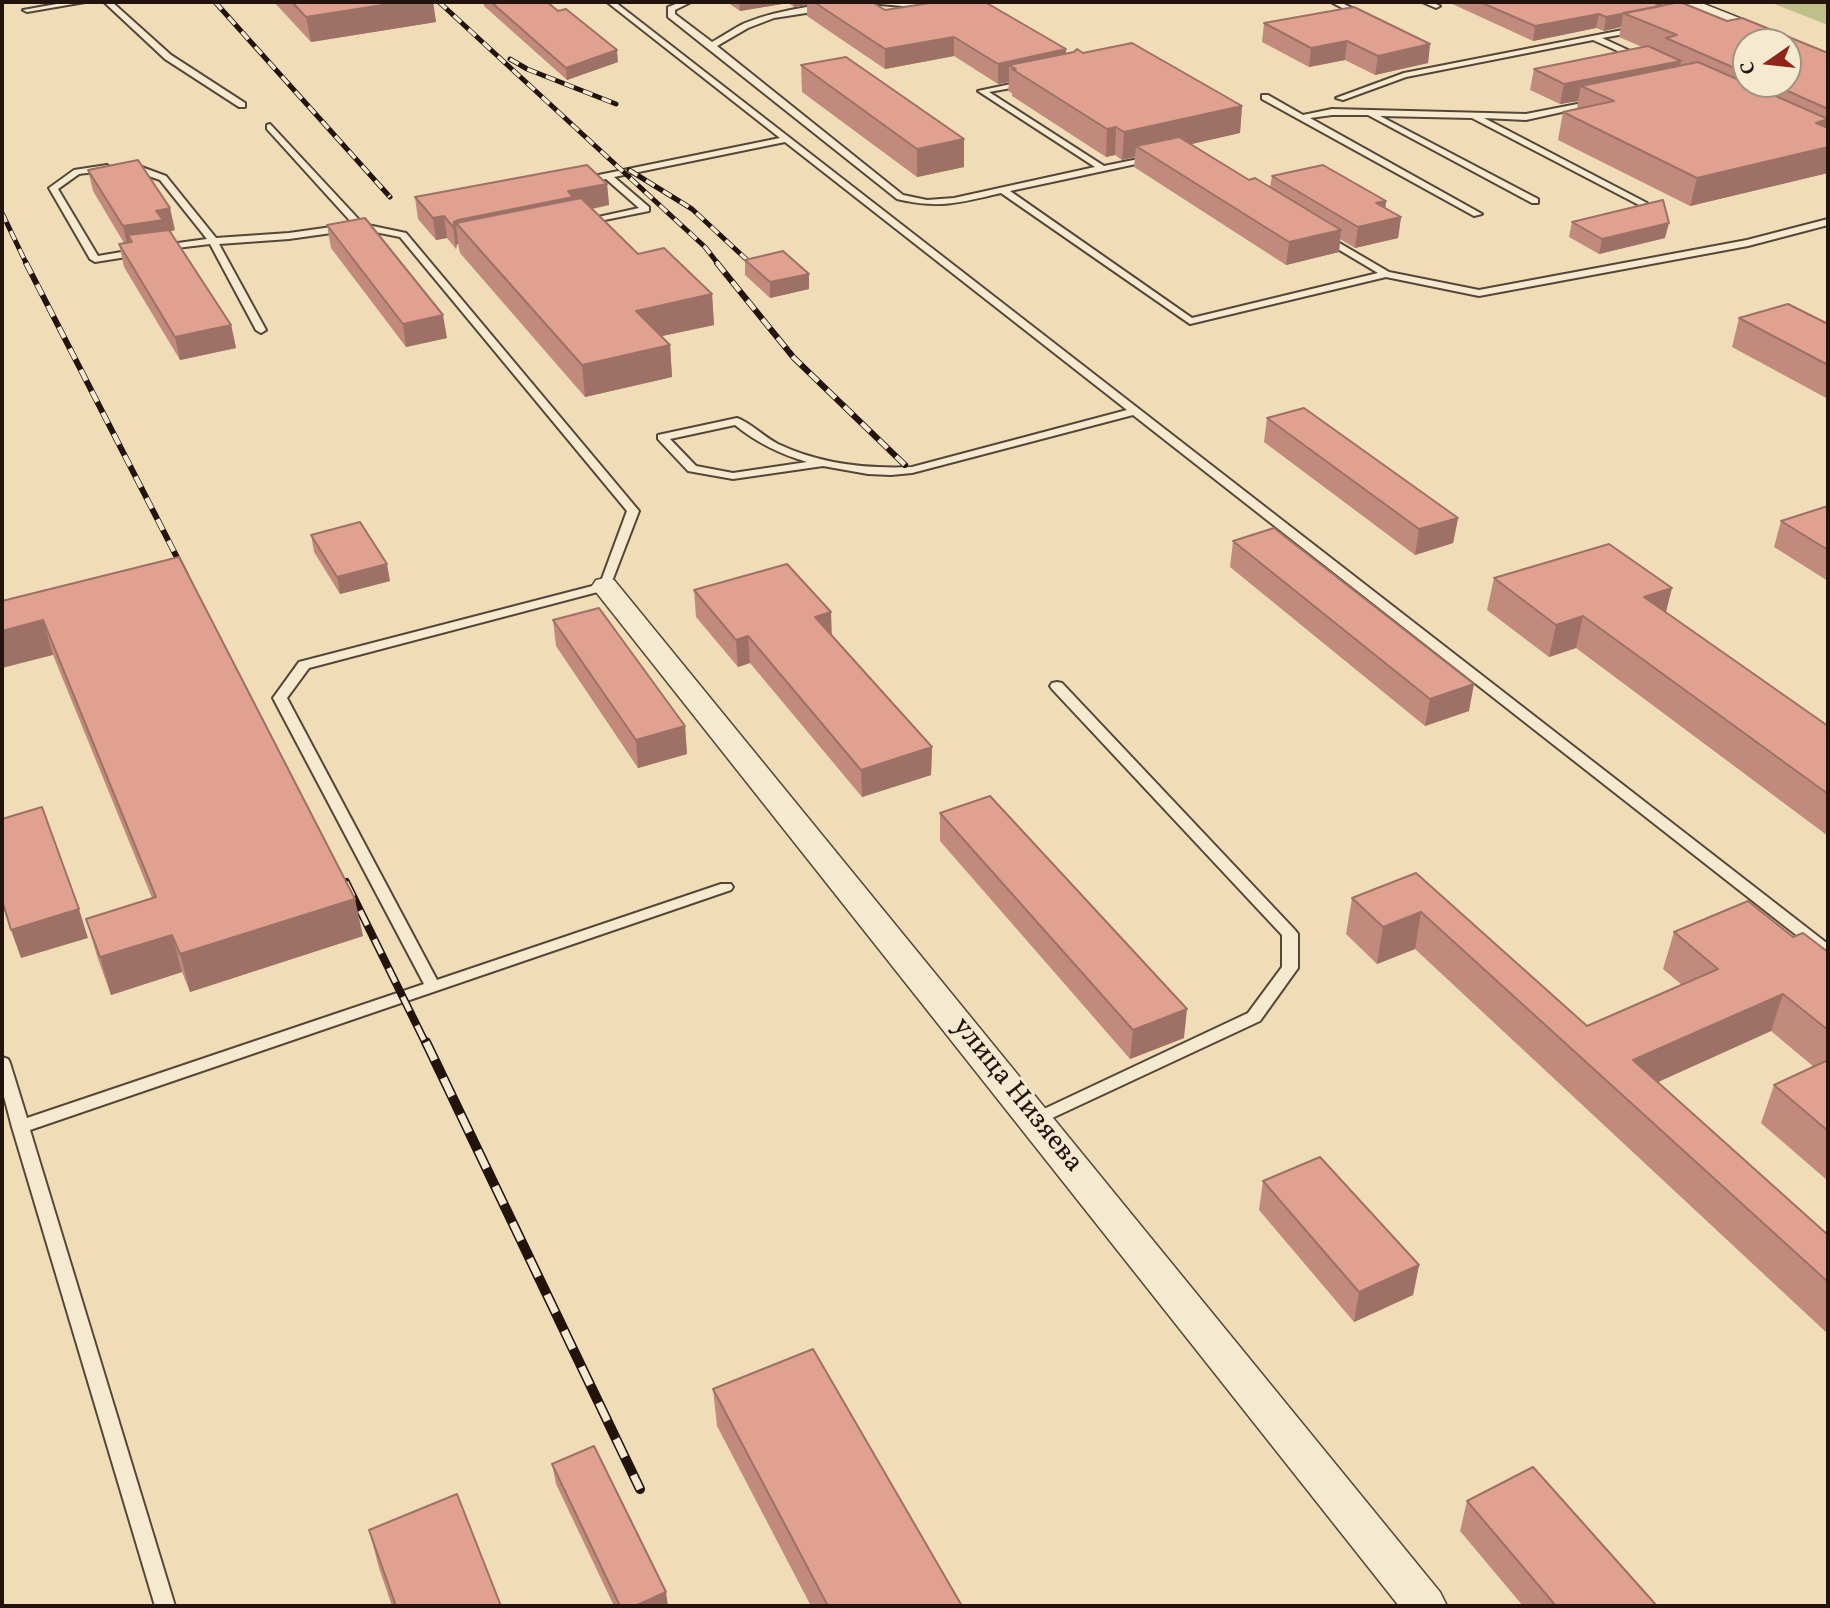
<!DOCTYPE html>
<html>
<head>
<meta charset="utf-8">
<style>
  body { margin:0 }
  #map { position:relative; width:1830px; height:1608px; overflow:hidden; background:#f0ddb7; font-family:Vollkorn,serif }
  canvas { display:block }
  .frame { position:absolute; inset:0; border:4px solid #22130d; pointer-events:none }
  .north { position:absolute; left:1732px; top:28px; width:70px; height:70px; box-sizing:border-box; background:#f5e9d0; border:2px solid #a19382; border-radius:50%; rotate:256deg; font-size:19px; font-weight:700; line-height:28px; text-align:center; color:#22130d }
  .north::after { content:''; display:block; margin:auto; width:24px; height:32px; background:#8f2418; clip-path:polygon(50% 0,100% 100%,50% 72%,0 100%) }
</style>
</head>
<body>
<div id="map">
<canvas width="1830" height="1608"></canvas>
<div class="frame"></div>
<div class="north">С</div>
</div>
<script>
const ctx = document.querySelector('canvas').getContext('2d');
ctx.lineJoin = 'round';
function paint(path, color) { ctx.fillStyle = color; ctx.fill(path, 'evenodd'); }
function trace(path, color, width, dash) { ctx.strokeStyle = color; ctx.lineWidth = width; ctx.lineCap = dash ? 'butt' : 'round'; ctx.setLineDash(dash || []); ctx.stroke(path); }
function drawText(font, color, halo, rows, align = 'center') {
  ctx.font = font + ' Vollkorn,serif'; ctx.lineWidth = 6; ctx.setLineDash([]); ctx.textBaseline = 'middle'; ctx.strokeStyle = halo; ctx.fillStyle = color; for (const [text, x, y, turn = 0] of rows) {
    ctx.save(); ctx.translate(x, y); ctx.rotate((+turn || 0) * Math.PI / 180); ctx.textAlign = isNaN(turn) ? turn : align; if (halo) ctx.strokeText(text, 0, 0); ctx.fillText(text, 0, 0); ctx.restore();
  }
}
paint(new Path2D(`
  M1769 2H1828V25Z`), '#bfbf8a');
const lane = new Path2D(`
  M68 2H85L27 12 23 10Z
  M104 2H112L171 55 245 103V107H239L165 59Z
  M607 2H615L1828 944V957L1823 956 1133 415 912 473 891 475 868 474 823 466 733 479 688 471 658 439V435L737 418C751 423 764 437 778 444 820 464 866 469 912 467L1127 410 785 142 614 177 649 207V211L580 225V221L639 208 606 179 582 184 578 181 579 179 780 138ZM735 425C757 443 780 454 807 462L733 473 696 466 670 439Z
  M681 2H691L675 10V14L712 42C723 36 734 28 745 23 780 9 830 2 868 2L864 4 774 18 748 28 717 46 903 195 927 200 954 198 1095 167 978 91 1025 81 1029 83 1028 85 989 92 1104 166 1153 156 1154 158 1150 161 1010 191 1192 318 1378 273 1321 239V235L1324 234 1389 272 1479 290 1747 240 1828 219V225L1748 246 1479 296 1386 277 1190 324 1001 193C959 203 939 209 897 199L668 17V7Z
  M876 2H902L939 7 935 9 880 4Z
  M1331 2H1340L1366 15 1359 17Z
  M1422 2H1432L1440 6 1436 8Z
  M1638 27 1642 29 1641 31 1602 38 1641 56 1642 58 1638 60 1593 40 1406 77 1343 100 1336 98 1404 73Z
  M1262 95H1268L1303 115 1332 109 1526 114 1598 100V104L1526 120 1484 118 1647 203 1639 205 1472 118 1380 116 1538 199V203H1532L1368 115H1332L1310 118 1482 214 1474 216 1262 99Z
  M270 124 363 224 406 233 639 511 609 589 309 668 287 698 437 980 721 884H731L733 887 731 890 30 1130 175 1606H155L12 1127 2 1089V1057L8 1059 10 1063 27 1118 424 984 273 698 299 662 600 584 627 511 400 237 360 229 289 239 219 244 266 330 261 333 256 330 210 244 160 250V246L163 245 207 239 160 180 135 171 125 170V166L136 165 166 176 216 238 289 233 353 224 267 129V125Z
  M107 165 111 168 110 170 79 174 58 189 98 256 139 249 144 252 139 255 95 262 90 259 49 188 74 170Z
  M1057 682 1062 683 1295 930 1298 934V968L1260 1021 1035 1126 1029 1124 1027 1120 1029 1116 1248 1013 1282 967V935L1052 689 1050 686 1052 683Z`);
const street = new Path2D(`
  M1678 2H1699L1790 38 1792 42 1788 46V42H1770L1680 5Z
  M605 578 614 580 1440 1592 1447 1606H1399L596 592 592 586 596 580Z`);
trace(lane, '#564638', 4);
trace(street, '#564638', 3);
paint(lane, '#f5e9d0');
paint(street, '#f5e9d0');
const railFar3 = new Path2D(`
  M215 2 390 197
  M439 2 705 247 719 265
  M510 59 527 69 616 104
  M629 170 692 209 747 260
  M2 213 27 265`);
const railFar2 = new Path2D(`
  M26 263 186 575
  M717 263 794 358 905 465`);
const railFar1 = new Path2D(`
  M346 882 426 1044`);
const rail = new Path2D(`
  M426 1042 640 1489`);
trace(railFar3, '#22130d', 5);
trace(railFar2, '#22130d', 6);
trace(railFar1, '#22130d', 8);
trace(rail, '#22130d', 10);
trace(railFar3, '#f5e9d0', 3.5, [10]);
trace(railFar2, '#f5e9d0', 4.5, [12]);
trace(railFar1, '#f5e9d0', 5, [16]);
trace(rail, '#f5e9d0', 7, [20]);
paint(new Path2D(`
  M274 2H433L436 22 311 42Z
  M483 2H547L618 62 567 80 484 6Z
  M727 2H872L885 10 1066 49V54L1083 53 1242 106 1240 133 1191 144 1249 180 1270 187 1272 176 1386 201 1385 209 1401 217 1398 238 1355 248 1340 239 1339 252 1286 265 1134 167 1135 157 1122 160 1115 155 1106 157 1012 96V93L1008 91 1009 82 998 84 954 56 885 69 807 16V5L794 7 788 3 740 11Z
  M1448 2H1663L1662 6 1727 21 1828 53V173L1690 206 1558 140 1563 112 1577 109 1578 101 1560 104 1530 90 1534 69 1642 47 1619 37 1621 27 1604 31 1596 28 1533 41ZM1746 42 1788 84H1746Z
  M1264 23 1430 44 1428 63 1375 75 1345 60 1309 67 1262 42Z
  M801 65 964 167 917 177 802 92Z
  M88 170 175 230 170 231 231 325 236 348 180 360 124 267 119 244 124 243 93 191Z
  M607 184 609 205 592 209 638 254 712 294 714 325 661 336 670 345 672 377 585 397 460 253 458 244H457L456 249 447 238 436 240 418 219 415 197Z
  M1572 222 1665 238 1599 254 1569 237Z
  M327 225 447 338 406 347 331 248Z
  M745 260 809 274V289L770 298 745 275Z
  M1739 318 1828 324V399L1732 347Z
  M1267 418 1458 518 1453 543 1415 555 1264 442Z
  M1828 506V581L1774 547 1781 521Z
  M311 535 390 581 340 594 314 552Z
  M1233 541 1469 711 1425 726 1230 567Z
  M179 557 363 936 190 992 182 972 111 995 97 956 86 919 152 898 53 655 2 601Z
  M1494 578 1666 613 1828 726V836L1576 648 1549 657 1487 610Z
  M694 590 832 636 932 747 931 775 862 797 750 663 738 667 696 617Z
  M553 620 685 726 687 754 638 768 556 646Z
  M940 813 1184 1038 1130 1059 940 841Z
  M1416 873 1587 1026 1682 985 1663 969 1674 932 1793 937 1828 952V1181L1761 1123 1774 1085 1814 1067 1771 1031 1657 1082 1828 1235V1334L1415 949 1377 964 1346 934 1352 898Z
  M1263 1181 1419 1265 1413 1295 1354 1322 1259 1210Z
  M713 1389 962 1606H811L717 1426Z
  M552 1464 668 1606H614L556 1484Z
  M1467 1501 1657 1606H1523L1460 1531Z
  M369 1530 501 1606H392L379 1568Z`), '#c18a7d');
paint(new Path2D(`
  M402 2H433L436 22 311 42 306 17Z
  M739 2H788V3L740 11Z
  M794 2H807V5L794 7Z
  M1646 2H1663L1659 20Z
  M1623 13 1621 27 1604 31 1606 17Z
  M1599 14 1596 28 1533 41 1535 26Z
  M954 37V56L885 69V49Z
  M1347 41 1345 60 1309 67 1311 48Z
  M1430 44 1428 63 1375 75 1378 56Z
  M1066 49 1065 69 1009 65V82L998 84V64Z
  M617 50 618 62 567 80 566 68Z
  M1681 61 1676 81 1581 86 1578 101 1560 104 1564 84Z
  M1242 106 1240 133 1148 154 1136 146 1135 157 1122 160 1124 132Z
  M1828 120V125L1822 147 1816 123Z
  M1116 127 1115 155 1106 157 1107 129Z
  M964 139V167L917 177V149Z
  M1828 147V173L1690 206 1697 178Z
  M607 184 609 205 575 212 456 223 458 244H457L456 249 453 227 454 222 458 220 568 191Z
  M1386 201 1384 221 1376 203Z
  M170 208 175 230 132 242 128 235 131 248 128 249 123 226 156 211Z
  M444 216 447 238 436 240 433 218Z
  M1401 217 1398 238 1355 248 1358 227Z
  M1669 223 1665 238 1599 254 1602 239Z
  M1341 230 1339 252 1286 265 1289 242Z
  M809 274V289L770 298V282Z
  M712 294 714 325 639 341 636 311Z
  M443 315 447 338 406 347 403 324Z
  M231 325 236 348 180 360 175 337Z
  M670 345 672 377 585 397 582 365Z
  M1458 518 1453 543 1415 555 1419 529Z
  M387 564 390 581 340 594 337 577Z
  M1672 588 1664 620 1644 597Z
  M831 612 832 639 815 617Z
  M1583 616 1576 648 1549 657 1556 625Z
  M43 620 53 655 2 668V631Z
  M748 636 750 663 738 667 736 640Z
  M1474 684 1469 711 1425 726 1430 699Z
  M685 726 687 754 638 768 636 740Z
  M932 747 931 775 862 797 861 770Z
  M355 899 363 936 190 992 180 954Z
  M79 909 88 938 21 958 11 930Z
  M1421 912 1415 949 1377 964 1383 927Z
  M172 935 182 972 111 995 100 957Z
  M1783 994 1771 1031 1625 1097 1633 1060Z
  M1187 1009 1184 1038 1130 1059 1133 1030Z
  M1419 1265 1413 1295 1354 1322 1359 1292Z
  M666 1592 668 1606H635Z`), '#9d7166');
const building = new Path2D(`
  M292 2H402L306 17Z
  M491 2H547L558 11 566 9 617 50 566 68Z
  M814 2H872L885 10 936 2H985L1066 49 998 64 954 37 885 49Z
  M1480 2H1652L1661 6 1606 17 1599 14 1535 26Z
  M1680 2 1727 21 1742 18 1828 53V109L1772 84H1788V42H1746V73L1666 38 1677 35 1623 13Z
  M1354 7 1430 44 1378 56 1347 41 1311 48 1264 23Z
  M1132 43 1242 106 1124 132 1116 127 1107 129 1012 69H1016L1009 65 1074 52 1077 49 1083 53Z
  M1648 46 1681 61 1564 84 1534 69Z
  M846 57 964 139 917 149 801 65Z
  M1698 62 1828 119 1816 123 1828 128V147L1697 178 1563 112 1614 101 1581 86Z
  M1179 137 1249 180 1255 178 1341 230 1289 242 1136 146Z
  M138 160 170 208 156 211 163 220 123 226 88 170Z
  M587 165 607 184 568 191 573 197 458 220 454 222 453 227 444 216 433 218 415 197Z
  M1323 165 1386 201 1376 203 1401 217 1358 227 1272 176Z
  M581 198 638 254 664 248 712 294 636 311 670 345 582 365 456 223Z
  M1663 200 1669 223 1602 239 1572 222Z
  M365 218 443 315 403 324 327 225Z
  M169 230 231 325 175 337 119 244 132 242 128 235Z
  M783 251 809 274 770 282 745 260Z
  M1788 304 1828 324V365L1739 318Z
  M1304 408 1458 518 1419 529 1267 418Z
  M1828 506V550L1781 521Z
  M360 522 387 564 337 577 311 535Z
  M1274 528 1474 684 1430 699 1233 541Z
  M1609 544 1672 588 1644 597 1828 726V794L1583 616 1556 625 1494 578Z
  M179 557 355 899 180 954 172 935 100 957 86 919 156 897 43 620 2 631V601Z
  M787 564 831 612 815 617 932 747 861 770 748 636 736 640 694 590Z
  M599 608 685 726 636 740 553 620Z
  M990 796 1187 1009 1133 1030 940 813Z
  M42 807 79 909 11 930 2 900V819Z
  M1416 873 1587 1026 1718 969 1674 932 1748 901 1793 937 1803 933 1828 952V1030L1783 994 1633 1060 1828 1235V1282L1421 912 1383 927 1352 898Z
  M1828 1060V1131L1774 1085Z
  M1320 1157 1419 1265 1359 1292 1263 1181Z
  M813 1349 962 1606H828L713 1389Z
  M594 1446 666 1592 635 1606H620L552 1464Z
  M1533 1467 1657 1606H1556L1467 1501Z
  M457 1494 501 1606H396L369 1530Z`);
paint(building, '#e0a191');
trace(building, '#9d7166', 2);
drawText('28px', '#22130d', '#f5e9d0', [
  ["улица Низяева",1016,1096,51]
]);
</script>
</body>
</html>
